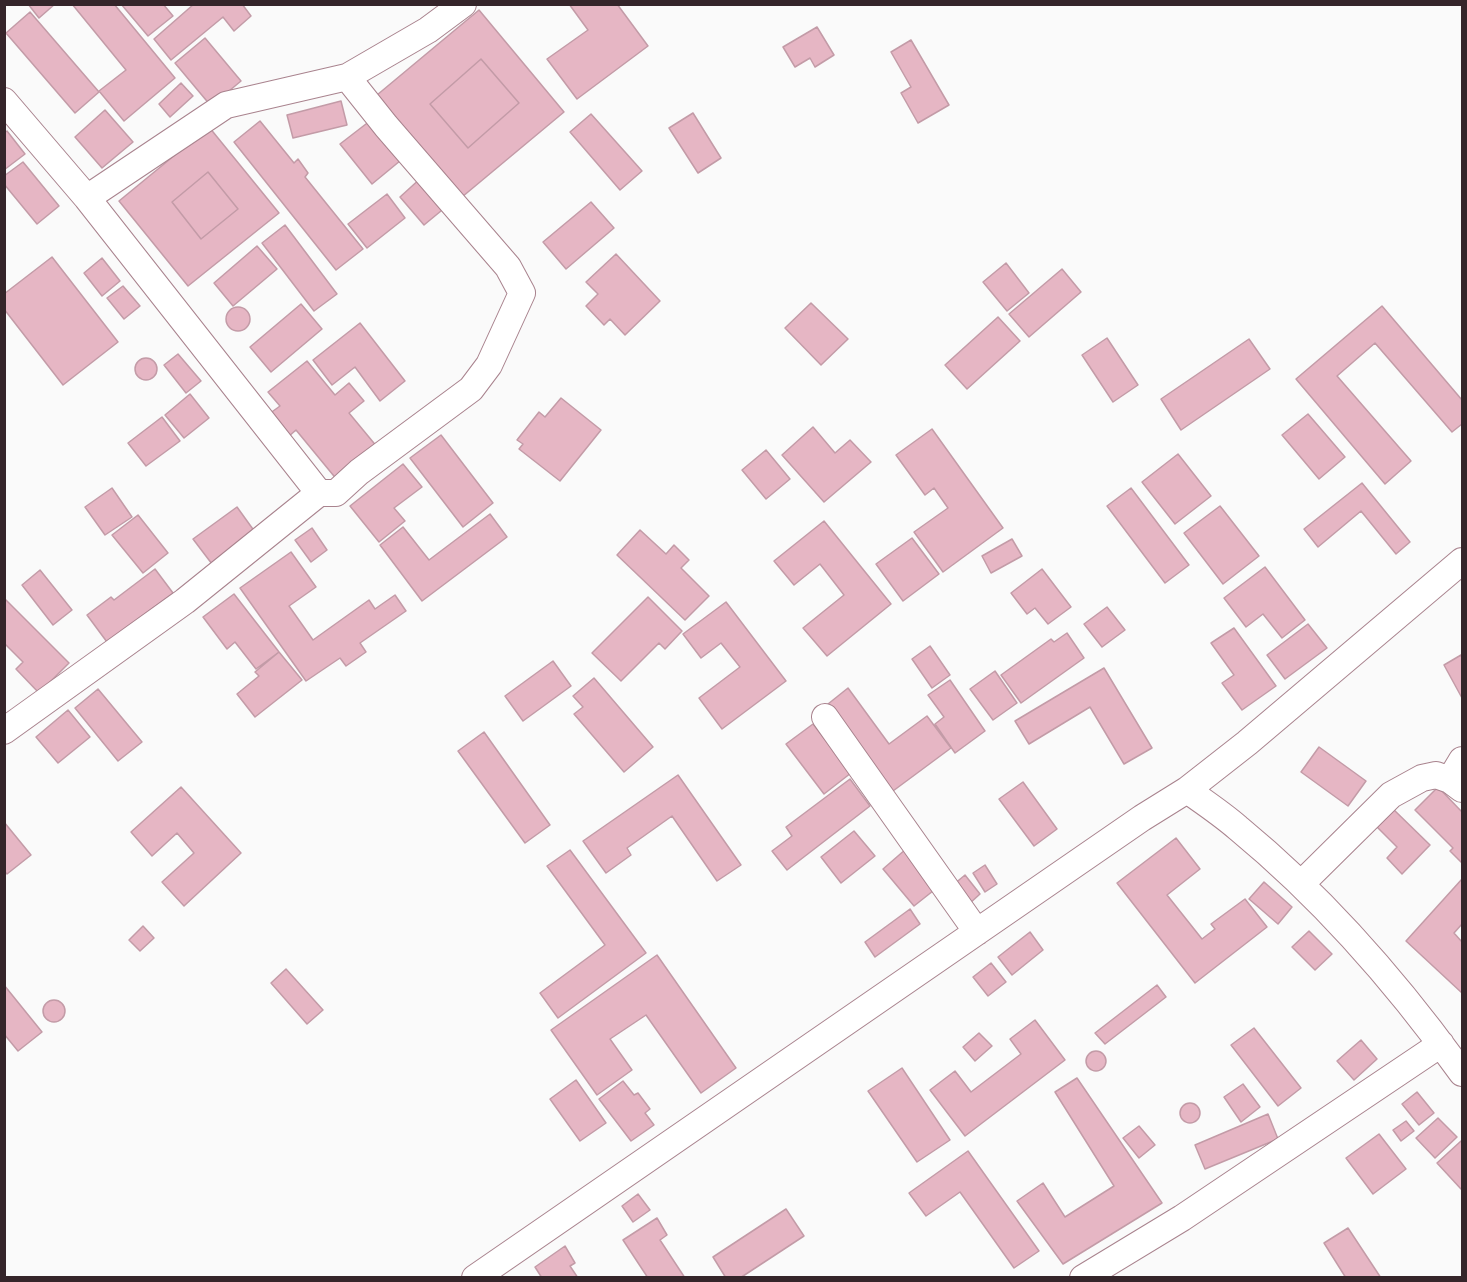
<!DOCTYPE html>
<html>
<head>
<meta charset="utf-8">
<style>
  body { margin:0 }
  #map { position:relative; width:1467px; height:1282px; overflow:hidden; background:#fafafa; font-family:Merriweather,serif }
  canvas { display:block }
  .frame { position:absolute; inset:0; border:6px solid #35252a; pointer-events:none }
</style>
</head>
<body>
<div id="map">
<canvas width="1467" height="1282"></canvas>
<div class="frame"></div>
</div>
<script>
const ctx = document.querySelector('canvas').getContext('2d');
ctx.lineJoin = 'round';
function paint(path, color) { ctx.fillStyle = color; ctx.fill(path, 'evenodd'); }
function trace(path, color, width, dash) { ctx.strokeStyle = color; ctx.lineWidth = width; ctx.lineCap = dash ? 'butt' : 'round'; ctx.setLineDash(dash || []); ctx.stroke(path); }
const building = new Path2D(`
  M28 4H55L39 18Z
  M72 4H114L175 78 124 121 99 91 126 70Z
  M121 4H163L173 16 148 36Z
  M194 4H242L251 16 234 31 223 17 171 60 154 39Z
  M569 4H617L648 46 577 99 547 59 588 30Z
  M479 10 564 112 462 197 377 95ZM481 59 519 103 468 148 430 104Z
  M30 12 99 92 75 113 6 33Z
  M817 27 834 55 815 67 810 58 795 67 783 47Z
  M205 38 241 81 211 106 175 63Z
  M911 40 949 105 918 123 901 93 911 87 891 52Z
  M481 59 519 103 468 148 430 104Z
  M181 83 193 96 170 117 159 104Z
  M341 101 347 125 293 138 287 115Z
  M105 110 133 142 102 168 75 137Z
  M693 113 721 158 698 173 669 128Z
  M591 114 642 171 620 190 570 132Z
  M375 117 406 156 372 184 340 144Z
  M260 121 294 163 298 159 308 173 305 177 363 249 336 270 234 142Z
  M209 127 279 213 188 286 119 201ZM208 172 238 209 201 239 172 202Z
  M7 131 25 154 4 170V133Z
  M23 162 59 206 37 224 4 184V176Z
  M208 172 238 209 201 239 172 202Z
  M422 177 447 206 424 225 400 197Z
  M387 194 405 218 367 248 348 224Z
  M591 202 614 228 566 269 543 242Z
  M285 225 337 294 314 311 262 243Z
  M257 246 277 269 233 306 214 283Z
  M616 254 660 301 625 335 610 319 604 325 586 306 598 294 586 282Z
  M52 257 118 342 63 385 4 309V294Z
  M102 258 120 281 102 296 84 273Z
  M1006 263 1029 293 1007 311 983 282Z
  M1062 269 1081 292 1029 337 1009 314Z
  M123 286 140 306 124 319 107 298Z
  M811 303 848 339 821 365 785 328Z
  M301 304 322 329 271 372 250 347Z
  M1382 306 1462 400V424L1452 432 1375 343 1337 376 1411 461 1385 484 1296 379Z
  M226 319a12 12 0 1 1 24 0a12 12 0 1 1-24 0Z
  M998 317 1020 341 967 389 945 365Z
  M360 323 405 381 380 401 355 367 332 385 313 360Z
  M1107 338 1138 385 1113 402 1082 355Z
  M1249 339 1270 369 1181 430 1161 399Z
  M178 354 201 381 186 393 164 365Z
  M135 369a11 11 0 1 1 22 0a11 11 0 1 1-22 0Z
  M307 361 335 395 349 383 364 401 349 413 378 448 338 481 296 430 288 437 269 414 280 406 268 392Z
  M190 394 209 418 184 438 165 415Z
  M561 398 601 430 560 481 519 449 523 444 517 440 539 412 545 417Z
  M1308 414 1345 457 1319 479 1282 435Z
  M162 417 180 441 146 466 128 443Z
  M813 427 835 453 850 440 871 462 824 502 782 455Z
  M932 429 1003 528 943 572 914 532 948 508 934 488 925 495 896 455Z
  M441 435 493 503 463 527 410 458Z
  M766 450 790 479 766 499 742 470Z
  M1178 454 1211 496 1175 524 1142 482Z
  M403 464 422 487 394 508 405 521 379 542 350 506Z
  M1362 483 1410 542 1396 554 1361 511 1318 547 1304 529Z
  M112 488 132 517 105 535 85 507Z
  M1131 488 1189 565 1165 583 1107 506Z
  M1220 506 1259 556 1223 584 1184 533Z
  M237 507 255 532 212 564 193 539Z
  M490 514 507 537 422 601 380 545 403 527 429 560Z
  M138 515 168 553 143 573 112 535Z
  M824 521 891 604 827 656 803 628 844 595 820 564 794 585 774 561Z
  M312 528 327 550 311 562 295 540Z
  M640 530 666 554 674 545 689 560 681 568 709 596 685 620 617 555Z
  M912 538 939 574 903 601 876 564Z
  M1012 539 1022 556 991 573 982 556Z
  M291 552 316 587 289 606 313 640 369 600 375 609 395 595 406 611 360 643 366 652 346 666 340 658 306 681 240 588Z
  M1265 567 1305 620 1282 638 1263 614 1246 627 1224 598Z
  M155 569 173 593 107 642 87 615 111 597 114 600Z
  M1042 569 1071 607 1048 624 1035 608 1027 614 1011 593Z
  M40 570 72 610 53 625 22 585Z
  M234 594 279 652 256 669 235 642 227 649 203 617Z
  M648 597 682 631 665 649 659 643 621 681 592 653Z
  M4 598 69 663 39 693 16 669 23 662 4 643Z
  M726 602 786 681 722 729 699 698 740 667 721 643 701 658 683 634Z
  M1107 607 1125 630 1102 647 1084 624Z
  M1308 624 1327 648 1285 679 1267 655Z
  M1234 628 1276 686 1242 710 1222 683 1234 675 1211 643Z
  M1067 633 1084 658 1021 703 1001 675 1051 639 1054 642Z
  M930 646 950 675 932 688 912 659Z
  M279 652 302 680 255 717 237 694 259 676 255 672Z
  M1461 655 1462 658V698L1444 665Z
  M553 661 571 686 523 721 505 696Z
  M1104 668 1152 748 1124 764 1090 707 1029 744 1015 721Z
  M995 671 1017 703 993 720 970 689Z
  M594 678 653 747 624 772 574 714 583 707 573 696Z
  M950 680 985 731 955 753 935 724 944 717 928 695Z
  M848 688 889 744 927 716 951 748 893 791 828 704Z
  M98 689 142 742 118 761 75 708Z
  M68 710 90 737 58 763 36 737Z
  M813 724 851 773 824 794 786 744Z
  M484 732 550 825 525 843 458 751Z
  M1319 747 1366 781 1348 806 1301 772Z
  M678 775 741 865 717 881 672 816 627 848 631 855 606 873 583 841Z
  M850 779 870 806 787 870 772 851 792 836 786 827Z
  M1023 782 1057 829 1034 846 999 799Z
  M181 787 241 853 184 906 162 882 194 853 177 833 152 856 131 832Z
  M1438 787 1462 812V863L1450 851 1453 848 1415 810Z
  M1391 807 1430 845 1402 874 1387 858 1397 847 1374 824Z
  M4 822 31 855 7 874 4 871Z
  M854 831 875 856 841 883 821 857Z
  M1176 838 1200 869 1167 895 1202 939 1215 929 1211 924 1245 899 1267 927 1195 983 1117 883Z
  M906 849 938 887 914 906 883 869Z
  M570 850 646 953 558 1018 540 993 605 945 547 866Z
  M985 865 997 884 985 892 973 873Z
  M965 875 980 894 969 904 953 885Z
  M1462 879V924L1454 933 1462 942V993L1406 941Z
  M1264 882 1292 907 1278 924 1249 899Z
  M910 909 920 924 875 957 865 942Z
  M143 926 154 938 140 951 129 940Z
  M1309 931 1332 954 1315 970 1292 947Z
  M1030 932 1043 950 1012 975 998 957Z
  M657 955 736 1068 701 1093 646 1015 610 1039 632 1070 597 1095 551 1030Z
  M991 963 1006 982 988 996 973 977Z
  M286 969 323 1010 307 1024 271 983Z
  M4 985 42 1032 18 1051 4 1034Z
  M1157 985 1166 997 1105 1044 1095 1033Z
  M43 1011a11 11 0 1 1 22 0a11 11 0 1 1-22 0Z
  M1035 1020 1065 1060 965 1136 930 1090 955 1071 971 1092 1021 1054 1010 1039Z
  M1254 1028 1301 1088 1278 1106 1231 1045Z
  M979 1033 992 1046 975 1061 963 1047Z
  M1361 1040 1377 1059 1354 1080 1337 1061Z
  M1086 1061a10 10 0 1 1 20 0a10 10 0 1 1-20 0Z
  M902 1068 950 1140 917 1162 868 1091Z
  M1077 1078 1162 1203 1063 1264 1017 1201 1043 1183 1065 1217 1114 1186 1055 1092Z
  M576 1080 606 1123 580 1141 550 1099Z
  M623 1081 634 1095 638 1093 650 1109 645 1113 654 1125 631 1141 599 1099Z
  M1243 1084 1260 1107 1241 1122 1224 1097Z
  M1417 1092 1434 1113 1419 1125 1402 1104Z
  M1180 1113a10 10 0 1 1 20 0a10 10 0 1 1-20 0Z
  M1268 1114 1278 1139 1205 1169 1195 1145Z
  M1438 1118 1457 1137 1435 1158 1416 1138Z
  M1406 1121 1414 1131 1401 1141 1393 1130Z
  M1139 1126 1155 1145 1139 1158 1123 1138Z
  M1379 1134 1406 1169 1373 1194 1346 1158Z
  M1461 1141 1462 1143V1188L1461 1189 1437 1163Z
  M968 1151 1039 1251 1014 1268 960 1192 926 1216 909 1193Z
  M638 1194 650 1210 633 1222 622 1206Z
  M786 1209 804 1236 740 1278H726L713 1257Z
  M657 1218 667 1235 660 1240 685 1278H648L623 1240Z
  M1348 1228 1381 1278H1346L1324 1243Z
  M565 1246 575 1263 570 1266 578 1278H542L535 1267Z`);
paint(building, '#e6b6c4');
trace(building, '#c39ba7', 1.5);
const street = new Path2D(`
  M4 101 87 198 319 493H336L359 472 471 389 489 365 522 293 508 267 386 126 347 77
  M87 198 226 105 347 77 428 30 463 4
  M825 717 977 932
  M4 731 185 601 319 493
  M1450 780 1462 760
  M1187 790 1247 743 1462 561
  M1301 884 1391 795 1422 778 1436 775 1450 780 1462 789
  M475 1278 1142 818 1187 790C1204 802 1222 814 1238 828 1323 898 1398 984 1462 1073
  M1083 1278 1182 1218 1441 1044`);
trace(street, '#a9838e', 28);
trace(street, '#fff', 26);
</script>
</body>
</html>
